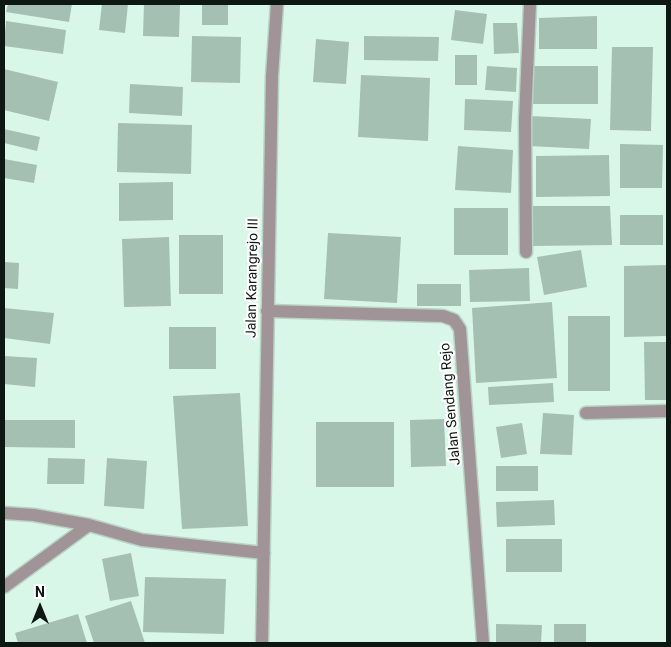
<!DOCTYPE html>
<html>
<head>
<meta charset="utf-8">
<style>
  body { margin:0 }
  #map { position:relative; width:671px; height:647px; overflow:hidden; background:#d9f7e8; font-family:Roboto,sans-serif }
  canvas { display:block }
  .frame { position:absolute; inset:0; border:5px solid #0e1813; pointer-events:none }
  .north { position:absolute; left:15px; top:582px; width:50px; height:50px; -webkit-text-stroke:4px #fff; paint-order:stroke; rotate:0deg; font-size:14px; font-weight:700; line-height:20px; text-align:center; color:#0e1813 }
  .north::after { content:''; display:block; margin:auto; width:18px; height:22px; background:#0e1813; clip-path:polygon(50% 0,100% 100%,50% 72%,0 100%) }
</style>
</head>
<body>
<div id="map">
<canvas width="671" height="647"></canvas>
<div class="frame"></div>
<div class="north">N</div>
</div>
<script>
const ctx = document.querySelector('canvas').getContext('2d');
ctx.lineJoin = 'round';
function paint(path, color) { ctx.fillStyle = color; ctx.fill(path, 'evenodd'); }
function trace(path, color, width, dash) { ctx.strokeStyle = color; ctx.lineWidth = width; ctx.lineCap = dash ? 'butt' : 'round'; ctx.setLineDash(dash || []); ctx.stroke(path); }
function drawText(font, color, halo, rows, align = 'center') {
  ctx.font = font + ' Roboto,sans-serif'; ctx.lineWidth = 4.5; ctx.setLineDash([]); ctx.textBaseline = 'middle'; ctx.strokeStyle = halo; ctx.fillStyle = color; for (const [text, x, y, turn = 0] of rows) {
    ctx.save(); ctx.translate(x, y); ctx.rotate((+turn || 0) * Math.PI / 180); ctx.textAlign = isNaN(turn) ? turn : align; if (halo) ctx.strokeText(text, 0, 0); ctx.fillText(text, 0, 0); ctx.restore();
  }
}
paint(new Path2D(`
  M8 4H72L69 22 6 12Z
  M102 4H128L125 33 99 30Z
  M144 4H180L179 37 143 36Z
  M202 4H228V25H202Z
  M455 10 487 14 483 44 451 40Z
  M597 16V49H539V18Z
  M6 21 66 30 63 54 4 46Z
  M493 23H517L519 53 494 54Z
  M192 36 241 37 240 83 191 82Z
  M364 36 439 37 438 61 364 60Z
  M316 39 349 42 346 84 313 82Z
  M612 47H653L651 131 610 130Z
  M455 55H477V85H455Z
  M487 66 517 68 516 92 485 90Z
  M532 66H598V104H532Z
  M4 69 58 82 49 121 4 110Z
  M361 75 430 78 428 141 358 137Z
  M130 84 183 87 182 116 129 113Z
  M465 99 513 101 511 132 464 130Z
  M530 116 591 119 589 149 528 146Z
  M118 123 192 125 191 174 117 172Z
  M4 129 40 137 37 151 4 143Z
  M620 144 663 145 662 188H620Z
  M458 146 513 150 511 193 455 190Z
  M609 155 610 196 536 197V156Z
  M4 159 37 165 34 183 4 178Z
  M173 182V220L119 221V183Z
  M533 206H610L612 245 533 246Z
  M454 208H508V255H454Z
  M620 215H663V245H620Z
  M328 233 401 237 397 303 324 299Z
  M179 235H223V294H179Z
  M169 237 171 306 124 307 122 239Z
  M581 250 587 287 544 295 537 257Z
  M4 262 19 263 18 289 4 288Z
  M667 265V336L624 337V266Z
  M529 268 530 301 470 302 469 270Z
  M417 284H461V306H417Z
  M552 302 557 378 476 383 472 308Z
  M4 308 54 313 50 344 4 338Z
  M568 316H610V391H568Z
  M169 327H216V369H169Z
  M644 342H667V400H645Z
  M4 356 37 358 35 387 4 384Z
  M553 383 554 402 489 405 488 387Z
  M240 393 248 526 182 529 173 396Z
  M543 413 574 415 572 455 540 454Z
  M444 419 446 466 411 467 410 420Z
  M4 420H75V448L4 447Z
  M316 422H394V487H316Z
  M522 423 527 454 501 458 496 427Z
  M48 458 85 459 84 484H47Z
  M107 458 147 461 144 509 104 506Z
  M496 466H538V491H496Z
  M554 500 555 525 497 527 496 502Z
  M506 539H562V572H506Z
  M131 553 139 596 110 601 102 559Z
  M145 577 226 579 224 634 143 632Z
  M131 601 145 643H94L85 616Z
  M78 614 87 643H18L15 633Z
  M496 624 542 625 541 643H496Z
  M554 624H586V643H554Z`), '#a3c0b2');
const minor = new Path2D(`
  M526 252 525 119 530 4
  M267 311 443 316 454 320 460 329 483 643
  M586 413 667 411
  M4 513 34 515 89 525 142 540 264 553
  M4 587 89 525
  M262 643 272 76 277 4`);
trace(minor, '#b9d3c6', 15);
trace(minor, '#a19499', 12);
drawText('14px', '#0e1813', '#fff', [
  ["Jalan Karangrejo III",253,278,-89],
  ["Jalan Sendang Rejo",451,404,-95]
]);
</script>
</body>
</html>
